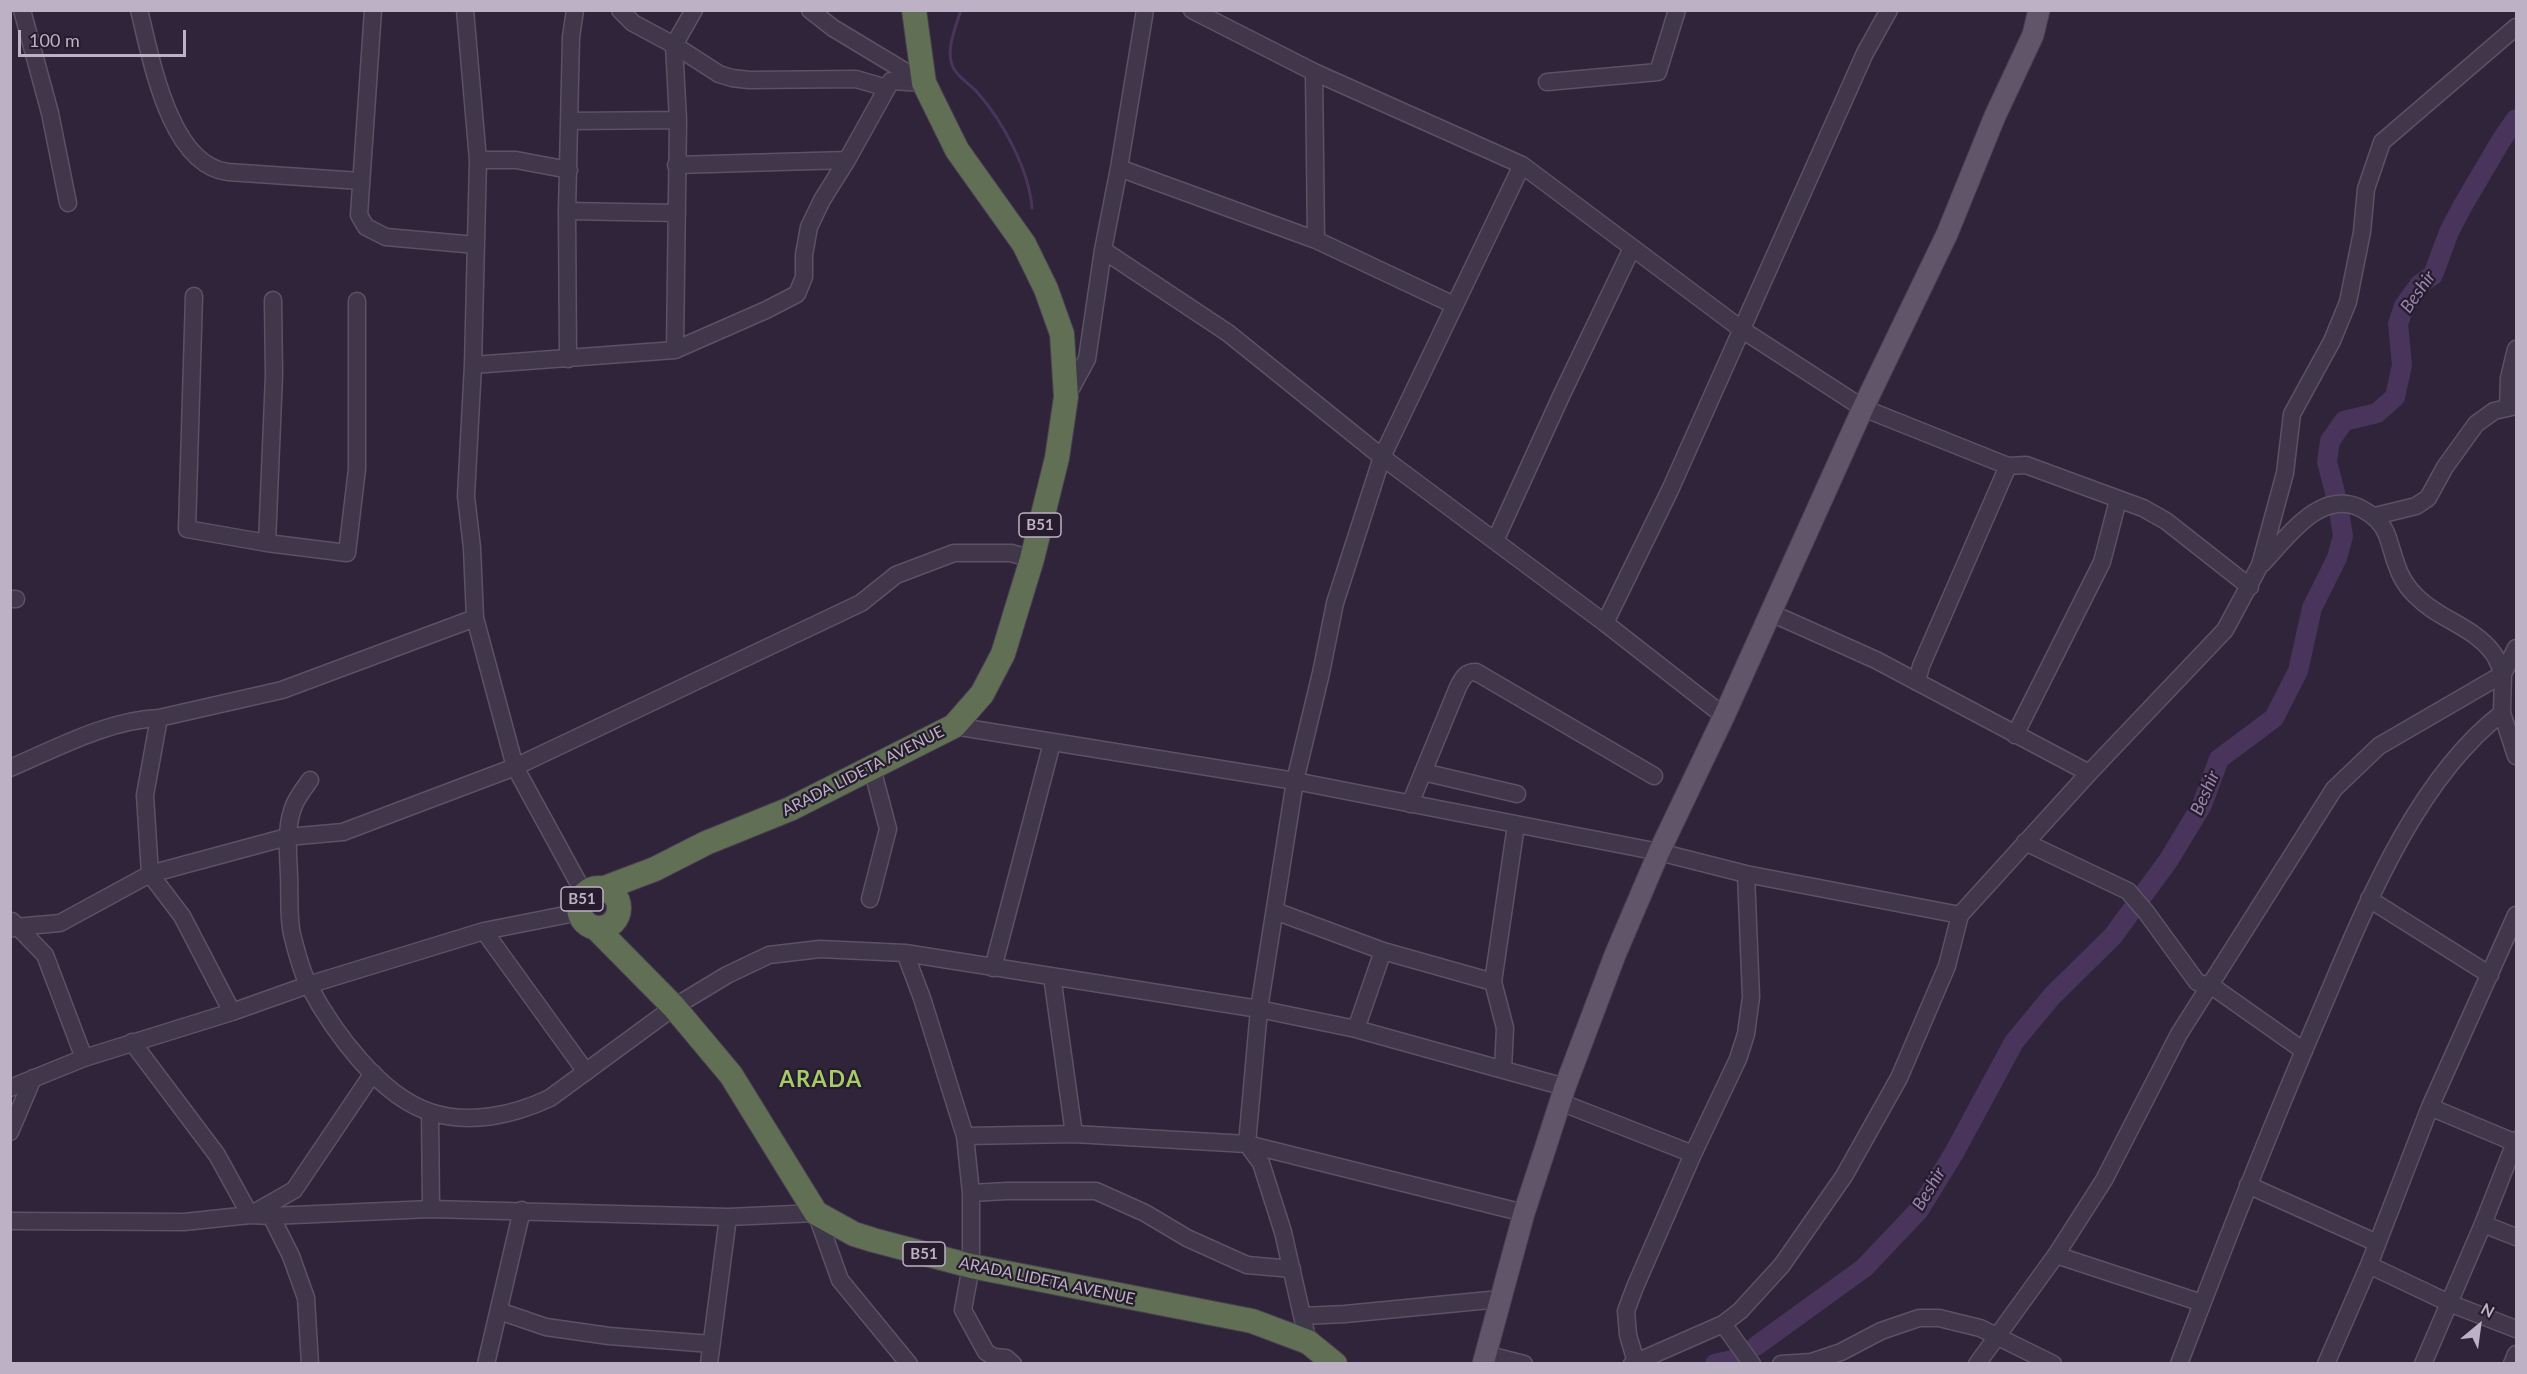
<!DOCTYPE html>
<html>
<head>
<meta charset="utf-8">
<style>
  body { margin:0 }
  #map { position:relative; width:2527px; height:1374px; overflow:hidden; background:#2f2439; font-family:Lato,sans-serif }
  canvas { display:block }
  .frame { position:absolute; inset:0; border:12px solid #bdb2c5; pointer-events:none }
  .north { position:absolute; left:2449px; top:1296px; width:60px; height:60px; -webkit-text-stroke:4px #261c2e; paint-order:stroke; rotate:29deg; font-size:16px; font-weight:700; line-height:24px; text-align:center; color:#bdb2c5 }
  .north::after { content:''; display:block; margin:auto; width:21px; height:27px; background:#bdb2c5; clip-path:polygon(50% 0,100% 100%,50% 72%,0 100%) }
  .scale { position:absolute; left:18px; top:30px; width:168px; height:27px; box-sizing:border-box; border:3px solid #bdb2c5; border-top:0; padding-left:8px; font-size:18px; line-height:21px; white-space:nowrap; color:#bdb2c5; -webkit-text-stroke:4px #261c2e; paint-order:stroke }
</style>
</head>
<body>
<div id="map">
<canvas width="2527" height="1374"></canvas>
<div class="frame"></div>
<div class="north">N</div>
<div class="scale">100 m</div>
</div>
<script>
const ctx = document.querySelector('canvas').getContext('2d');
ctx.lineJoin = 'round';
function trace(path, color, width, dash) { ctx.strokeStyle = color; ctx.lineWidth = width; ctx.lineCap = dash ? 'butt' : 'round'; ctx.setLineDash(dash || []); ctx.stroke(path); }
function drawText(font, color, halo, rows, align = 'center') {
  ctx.font = font + ' Lato,sans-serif'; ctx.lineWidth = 4.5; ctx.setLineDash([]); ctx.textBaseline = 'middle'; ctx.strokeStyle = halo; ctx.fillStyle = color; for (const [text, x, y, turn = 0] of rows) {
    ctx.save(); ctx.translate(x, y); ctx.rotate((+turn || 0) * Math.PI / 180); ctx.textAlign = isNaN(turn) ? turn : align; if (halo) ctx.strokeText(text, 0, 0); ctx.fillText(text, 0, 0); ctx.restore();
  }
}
trace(new Path2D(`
  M961 10C956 26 944 53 954 69 959 78 970 84 977 92 1003 121 1029 170 1032 208`), '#49355b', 3);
trace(new Path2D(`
  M1756 1346 1864 1268 1919 1210 1954 1153 2014 1042 2052 996 2113 936 2168 861 2202 805 2219 759 2274 718 2298 671 2312 608 2337 558 2343 536 2338 504 2327 462 2330 441 2344 421 2377 413 2395 397 2402 365 2398 324 2404 306 2420 284 2433 275 2449 232 2462 207 2502 139 2516 119
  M1715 1364 1736 1359`), '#49355b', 20);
const minor = new Path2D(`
  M22 10 50 113 68 203
  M139 10C151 57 169 165 228 172L360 181
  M373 10 359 215 366 227 386 237 476 245
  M465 10 478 160 473 365 466 496 472 548 475 618 515 767 585 895
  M620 10 633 23 674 45 719 74 732 78 749 80 856 79 887 88
  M810 10 833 28 921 81
  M1192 10 1314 72 1522 165 1741 329 1863 408 2008 466 2026 465 2143 508 2166 521 2250 587
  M1314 72 1316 240
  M1547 82 1658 72 1677 10
  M571 121 678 120
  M478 160H516L569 170
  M676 165 847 160
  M1119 168 1316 240 1454 305
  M567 211 677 213
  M1103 250 1228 333 1382 457 1605 623 1724 716
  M194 296 187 529 267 543 347 553 357 469V301
  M675 350 678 120 674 45 694 10
  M568 359 567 211 571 37 575 10
  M473 365 675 350 766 310 797 294 804 277V255L809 227 822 200 847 160 891 81 924 83
  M1067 396 1087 359 1103 250 1119 168 1145 10
  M2508 408 2509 378 2516 349
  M2375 516 2416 506 2428 498 2445 467 2476 424 2494 411 2516 406
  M1495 541 1562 394 1632 248
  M267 543 274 375 273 300
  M2262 564C2287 538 2321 487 2362 509 2373 515 2382 522 2387 535 2395 558 2397 578 2416 596 2438 619 2473 626 2493 653 2497 658 2500 667 2503 674
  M10 599H16
  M1771 613 1876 660 2089 773
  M1605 623 1670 490 1865 53 1889 10
  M2516 648 2503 674 2502 713 2516 756
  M1917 682 1921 666 2008 466
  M159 718 145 795 150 874 182 916 232 1012
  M954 726 1295 781 1659 852 1746 874 1960 915
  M2015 735 2102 562 2118 500
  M10 768C57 748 108 720 159 718L282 690 475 618
  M1423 772 1517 794
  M310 780C305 787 299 795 295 803 285 825 288 851 289 875 290 894 288 916 292 934 296 950 301 971 309 986 333 1031 380 1096 430 1112 470 1125 514 1115 550 1098L674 1007 727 975 769 955 820 949 905 953 1259 1009 1356 1029 1565 1087
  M1410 804 1458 687C1463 678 1465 672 1476 672L1654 776
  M2025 842 2128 891 2146 912 2197 982 2216 989 2304 1051
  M870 899 888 829 872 768
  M2369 899 2490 975
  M1275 911 1383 951 1493 982
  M12 921 45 955 84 1058
  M10 929 15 927 60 923 150 874 287 837 343 832 515 767 861 603 896 575 954 553H1011L1032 559
  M484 931 586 1072
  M905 953 922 998 965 1136 971 1193V1266L963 1310 986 1352 994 1357 1006 1358 1013 1364
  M993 968 1052 743
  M1052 976 1074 1134
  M1356 1029 1383 951
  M132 1042 217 1155 250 1215 294 1190 373 1073
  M1503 1069 1505 1028 1493 982 1516 825
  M10 1088 84 1058 232 1012 308 985 484 931 580 912
  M1560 1102 1693 1154
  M2430 1107 2516 1143
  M430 1112 431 1209
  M10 1132 33 1078
  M965 1136 1074 1134 1247 1144 1524 1213
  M2248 1185 2377 1243
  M971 1193 1007 1191H1096L1145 1213 1187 1238 1247 1265 1292 1269
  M271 1216 291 1256 306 1298 310 1364
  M10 1221 184 1222 250 1215 271 1216 431 1209 728 1217 816 1213 840 1280 909 1364
  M2483 1224 2516 1237
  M2056 1255 2202 1303
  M2369 1265 2449 1303 2516 1329
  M499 1311 546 1327 609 1336 711 1344
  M1303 1316 1345 1314 1500 1299
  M1723 1324 1752 1364
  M1308 1342 1283 1232 1261 1163 1247 1144 1259 1009 1295 781 1321 673 1335 603 1382 457 1522 165
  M1485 1354 1524 1364
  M1636 1362 1628 1335 1626 1311 1635 1287 1693 1154 1738 1059 1746 1034 1751 997 1746 874
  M486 1364 522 1210
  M709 1364 728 1217
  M1632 1364 1723 1324 1740 1311 1782 1265 1844 1176 1899 1078 1947 966 1960 915 2089 773 2225 630 2260 565 2285 473 2292 414 2332 341 2348 302 2362 232 2366 189 2382 142 2516 27
  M1781 1364 1811 1362 1841 1352 1881 1331 1919 1318H1939L1980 1328 2053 1364
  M1977 1364 2056 1255 2104 1180 2179 1034 2334 789 2379 746 2503 674
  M2179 1364C2224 1246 2270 1129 2320 1013 2363 913 2413 782 2502 713
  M2326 1364 2369 1265 2430 1107 2516 915
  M2423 1364 2483 1224 2516 1140
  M2512 1364 2516 1354`);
const major = new Path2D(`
  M1483 1364 1524 1213 1546 1146 1565 1087 1615 955 1659 852 1724 716 1863 408 1947 234 1995 116 2033 35 2039 10`);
const highway = new Path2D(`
  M579 908a20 20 0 1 1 40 0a20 20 0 1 1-40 0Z
  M602 889 655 869 706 843 790 809 954 726 982 694 1003 654 1032 559 1057 458 1066 397 1062 334 1046 289 1024 244 957 150 924 83 914 10
  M596 928 674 1007 731 1075 816 1213 854 1234 873 1240 971 1266 1252 1321 1308 1342 1335 1364`);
trace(minor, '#5c5264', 19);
trace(major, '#4a4052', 23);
trace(highway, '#493f51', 26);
trace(minor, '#41374a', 16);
trace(major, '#605569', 21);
trace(highway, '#616f55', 24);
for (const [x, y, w] of [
  [1040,525,42],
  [582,899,42],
  [924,1254,42]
]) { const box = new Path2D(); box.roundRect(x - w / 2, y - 12, w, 24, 4.5); ctx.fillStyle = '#261c2e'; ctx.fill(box); trace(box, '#bdb2c5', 1.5); }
drawText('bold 15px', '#bdb2c5', null, [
  ["B51",1040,525],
  ["B51",582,899],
  ["B51",924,1254]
]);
drawText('16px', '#bdb2c5', '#261c2e', [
  ["ARADA LIDETA AVENUE",863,771,-27],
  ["ARADA LIDETA AVENUE",1047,1281,12]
]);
drawText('italic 18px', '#9b84b0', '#261c2e', [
  ["Beshir",2418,292,-55],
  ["Beshir",2205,793,-66],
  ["Beshir",1929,1189,-59]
]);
ctx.letterSpacing = '1.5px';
drawText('bold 22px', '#a6cc67', '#261c2e', [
  ["ARADA",821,1080]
]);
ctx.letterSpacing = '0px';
</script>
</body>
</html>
